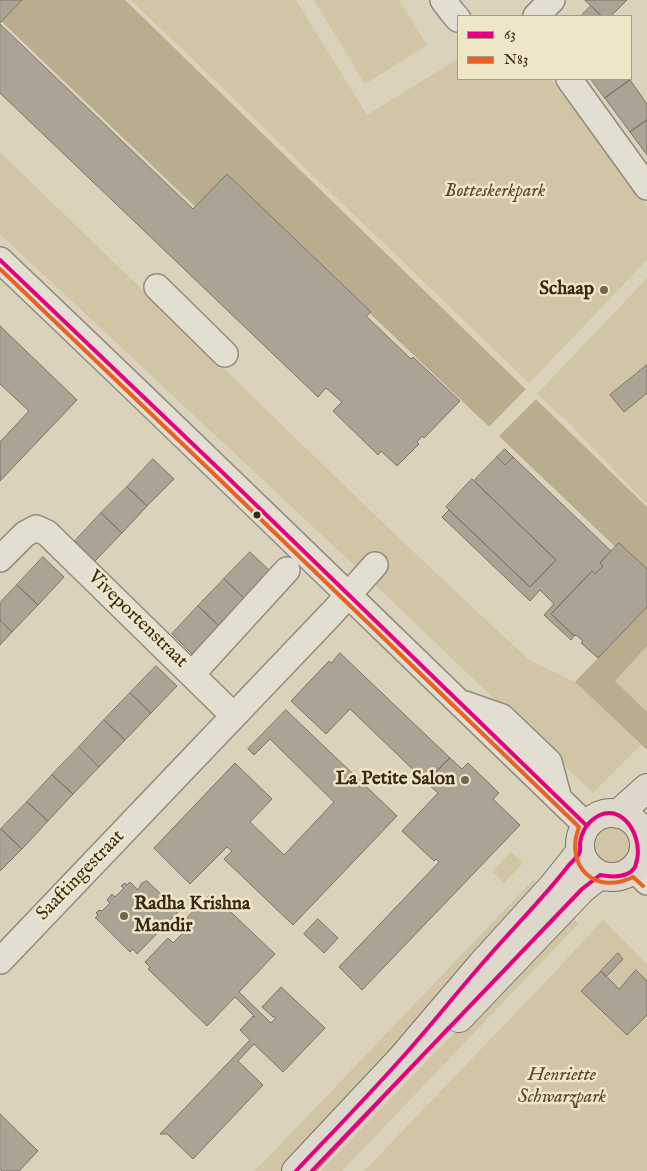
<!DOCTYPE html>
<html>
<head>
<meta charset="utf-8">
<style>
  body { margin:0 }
  #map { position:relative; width:647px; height:1171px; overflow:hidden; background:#dad2bb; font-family:"IM FELL English",serif }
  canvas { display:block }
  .legend { position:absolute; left:457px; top:15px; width:175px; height:65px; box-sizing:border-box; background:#efe6ca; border:1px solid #a79b81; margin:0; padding:6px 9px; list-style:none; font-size:15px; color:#3b2a13 }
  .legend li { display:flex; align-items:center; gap:10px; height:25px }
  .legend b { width:25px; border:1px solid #a79b81 }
</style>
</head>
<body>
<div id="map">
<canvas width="647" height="1171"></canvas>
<ul class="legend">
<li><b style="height:6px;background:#e5007d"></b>63</li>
<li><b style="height:6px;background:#e96221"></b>N83</li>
</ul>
</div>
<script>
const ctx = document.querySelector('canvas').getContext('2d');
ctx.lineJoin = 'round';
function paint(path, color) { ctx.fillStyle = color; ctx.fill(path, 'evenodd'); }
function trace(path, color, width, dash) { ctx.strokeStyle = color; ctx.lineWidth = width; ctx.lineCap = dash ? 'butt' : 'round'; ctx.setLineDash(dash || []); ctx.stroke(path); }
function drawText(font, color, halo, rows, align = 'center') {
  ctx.font = font + ' "IM FELL English",serif'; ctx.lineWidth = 5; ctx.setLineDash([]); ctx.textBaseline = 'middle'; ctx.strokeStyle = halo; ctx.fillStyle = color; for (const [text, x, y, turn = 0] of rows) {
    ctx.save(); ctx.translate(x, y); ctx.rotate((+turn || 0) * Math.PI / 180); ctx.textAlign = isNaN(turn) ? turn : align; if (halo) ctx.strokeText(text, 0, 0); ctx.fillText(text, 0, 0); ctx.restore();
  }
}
paint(new Path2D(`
  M131 0H296L367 115 458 59V79H551L647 206V260L529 383Z
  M314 0H399L427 45 365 84Z
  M0 152 406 545 529 660 575 682 641 745 593 793 370 580 0 234Z
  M647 278V504L568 422 537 394Z
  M647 646V712L615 681Z
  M588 845a21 21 0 1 1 42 0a21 21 0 1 1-42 0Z
  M511 852 523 863 504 883 492 872Z
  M533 880 541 885 291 1171H255Z
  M570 913 578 924 342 1171H321Z
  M603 920 647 964V1171H364L533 995Z`), '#d1c5a6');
paint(new Path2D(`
  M21 0H125L647 507V577L236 186 206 217 1 21Z
  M647 607V646L615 681 647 712V750L575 682Z`), '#baad8d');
paint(new Path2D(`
  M527 388 537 398 497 438 487 429Z`), '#dad2bb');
const building = new Path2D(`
  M0 0H22L0 23Z
  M585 0H627L611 16H602Z
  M591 6 602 16H581Z
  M0 24 193 209 227 174 371 312 366 316 411 359 413 357 460 401 424 438 422 436 417 442 419 444 397 466 381 451 378 455 333 411 342 402 326 388 318 397 0 93Z
  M591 79H629L630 80 605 98Z
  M630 80 647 104V120L630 132 605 98Z
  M647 120V155L630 132Z
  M0 326 77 400 0 481V442L29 411 0 384Z
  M647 365V393L624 412 610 395Z
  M505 449 513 457 505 465 497 457Z
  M497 457 505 465 513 457 611 551 600 563 603 566 595 574 592 571 551 614 574 636 571 640 544 615 554 604 540 590 530 601 442 517 449 510 530 587 556 560 474 481Z
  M153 459 174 479 147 506 127 487Z
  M472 479 556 560 530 587 446 507Z
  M127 487 147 506 122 533 101 513Z
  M101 513 122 533 95 561 75 541Z
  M619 543 647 569V607L598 658 581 643 583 641 576 635 575 636 551 614 592 571 595 574 603 566 600 563Z
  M250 552 271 572 245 599 224 579Z
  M43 557 64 577 38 605 17 585Z
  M224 579 245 599 219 626 198 606Z
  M17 585 38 605 12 632 0 620V603Z
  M198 606 219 626 192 654 172 634Z
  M0 620 12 632 0 645Z
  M340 653 450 758 426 782 350 709 326 734 291 701 329 661 331 663Z
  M156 666 177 686 151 713 130 693Z
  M130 693 151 713 125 740 104 720Z
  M286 710 397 816 293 925 224 859 232 851 227 847 190 884 154 848 235 763 272 799 250 822 284 855 334 802 270 739 254 755 248 749Z
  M104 720 125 740 99 767 79 747Z
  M79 747 99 767 73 794 52 775Z
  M450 758 462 769 468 763 499 793 493 799 520 825 362 990 339 967 439 862 436 859 434 861 402 831 438 793 426 782Z
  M52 775 73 794 48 821 27 802Z
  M27 802 48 821 22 849 1 829Z
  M0 829H1L22 849 0 871Z
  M147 881 179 911 137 954 133 949 130 952 96 918H95L98 915 96 913 99 910 102 911 110 903 107 900 112 894 115 897 124 888 121 886 125 883 127 885 130 882 138 890 141 884Z
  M210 895 215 899 216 898 275 954 239 992 271 1023 276 1018 273 1016V1017L262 1007 281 987 325 1028 283 1072 254 1044 238 1061 263 1085 193 1159 167 1134H160L250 1040 240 1030 253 1016 255 1017 235 997 207 1026 148 969 150 967 145 962 168 938 173 943 192 924 186 919Z
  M318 919 338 938 324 953 304 934Z
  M618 953 623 959 606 977 601 971Z
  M636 970 647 981V1015L627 1035 581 991 601 971 619 989Z
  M0 1114 38 1151 19 1171H2L0 1169Z`);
paint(building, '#aba494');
trace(building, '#7b7466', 1);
const minor = new Path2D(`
  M443 0 452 12 458 19
  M536 16 552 0
  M569 79 647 187
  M0 260C197 447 391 637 586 825
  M157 287 225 354
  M0 559 25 534 36 528 47 533 234 716
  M192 674 287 570
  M465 704 502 717 549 762 559 799
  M634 869 647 882
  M0 961 332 613 375 565`);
const major = new Path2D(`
  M580 845a32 32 0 1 1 64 0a32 32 0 1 1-64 0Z
  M618 814 647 788
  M459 1018 582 889 600 875
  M296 1171 401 1059 482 964 553 886 580 852`);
trace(minor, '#928c7c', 28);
trace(major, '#7b7466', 30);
trace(minor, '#e2ded2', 25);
trace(major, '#ddd8cb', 28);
trace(new Path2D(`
  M0 260 221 471 586 825
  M296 1171C331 1134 366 1098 400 1060 428 1029 454 996 481 965 510 931 542 900 569 865 572 862 576 858 579 854 581 850 580 846 580 843 581 835 584 828 590 822 617 796 643 832 637 860 636 862 636 865 635 867 628 879 611 877 600 875L582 889 312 1171`), '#e5007d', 4);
trace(new Path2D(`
  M0 269 216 476 579 827C564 866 595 896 633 877L643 886`), '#e96221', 4);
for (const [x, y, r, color] of [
  [604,290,5,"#73654e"],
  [257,515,4.5,"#3b2a13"],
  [465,780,5,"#73654e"],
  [124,916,5,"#73654e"]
]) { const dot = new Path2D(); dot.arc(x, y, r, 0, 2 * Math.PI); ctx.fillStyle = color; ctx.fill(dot); trace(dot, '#efe6ca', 2); }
drawText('italic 19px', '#58472d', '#efe6ca', [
  ["Botteskerkpark",495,192],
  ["Henriette",562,1076],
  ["Schwarzpark",562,1098]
]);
drawText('bold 19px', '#3b2a13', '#efe6ca', [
  ["Schaap",594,290],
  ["La Petite Salon",455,780],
  ["Radha Krishna",134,905,"left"],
  ["Mandir",134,927,"left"]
], 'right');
drawText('19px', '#3b2a13', '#efe6ca', [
  ["Viveportenstraat",137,620,44],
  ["Saaftingestraat",81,876,-46]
]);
</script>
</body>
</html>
